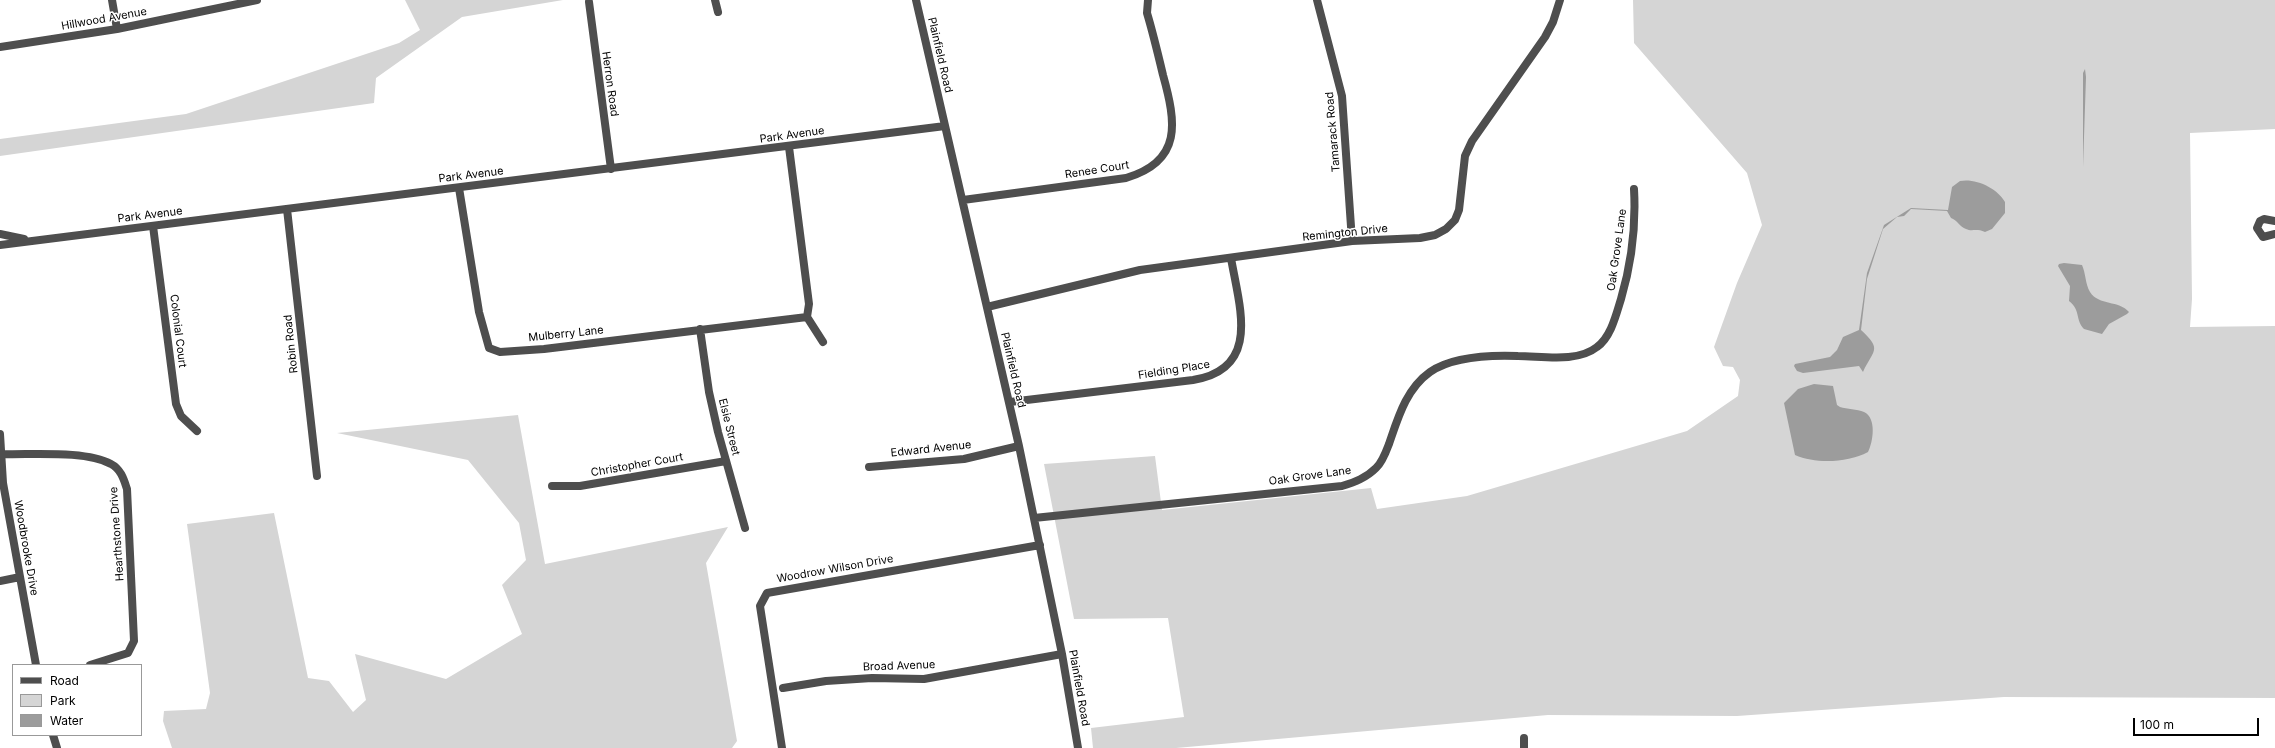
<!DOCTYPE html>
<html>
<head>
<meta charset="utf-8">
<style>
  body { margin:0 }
  #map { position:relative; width:2275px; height:748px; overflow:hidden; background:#fff; font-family:Inter,sans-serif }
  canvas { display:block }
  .legend { position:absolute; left:12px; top:664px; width:130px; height:72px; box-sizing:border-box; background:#fff; border:1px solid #999; margin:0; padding:5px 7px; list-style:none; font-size:12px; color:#000 }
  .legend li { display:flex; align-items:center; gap:8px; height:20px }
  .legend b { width:20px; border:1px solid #999 }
  .scale { position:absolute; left:2133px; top:718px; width:126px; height:18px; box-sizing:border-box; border:2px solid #000; border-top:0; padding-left:5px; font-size:12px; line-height:14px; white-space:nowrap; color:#000; -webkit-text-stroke:3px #fff; paint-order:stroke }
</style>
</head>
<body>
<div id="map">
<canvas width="2275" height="748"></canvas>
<ul class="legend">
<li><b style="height:5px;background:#4e4e4e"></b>Road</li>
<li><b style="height:11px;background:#d5d5d5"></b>Park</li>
<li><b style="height:11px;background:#9c9c9c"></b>Water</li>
</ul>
<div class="scale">100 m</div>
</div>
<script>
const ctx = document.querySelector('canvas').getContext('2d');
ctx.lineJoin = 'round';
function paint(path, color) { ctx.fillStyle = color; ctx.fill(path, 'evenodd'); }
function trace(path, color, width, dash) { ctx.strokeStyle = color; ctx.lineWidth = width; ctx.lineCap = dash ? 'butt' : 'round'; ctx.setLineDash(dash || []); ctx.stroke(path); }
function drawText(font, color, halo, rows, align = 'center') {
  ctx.font = font + ' Inter,sans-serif'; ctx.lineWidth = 3; ctx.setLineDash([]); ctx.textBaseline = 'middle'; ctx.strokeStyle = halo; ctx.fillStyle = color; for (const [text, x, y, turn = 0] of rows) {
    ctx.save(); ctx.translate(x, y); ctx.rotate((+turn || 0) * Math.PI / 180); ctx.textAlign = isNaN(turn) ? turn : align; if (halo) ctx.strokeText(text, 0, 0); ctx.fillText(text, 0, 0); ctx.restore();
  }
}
paint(new Path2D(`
  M405 0H563L462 17 376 78 374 103 0 156V139L186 114 399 43 420 30Z
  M1633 0H2275V129L2190 133 2192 299 2190 327 2275 326V698L2004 697 1737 716 1548 715 1176 748H1093L1091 728 1184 717 1168 618 1074 619 1044 464 1155 456 1162 510 1371 488 1377 509 1467 496 1687 431 1738 396 1740 380 1733 367 1723 366 1714 347 1737 283 1762 225 1747 173 1634 43Z
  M518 415 545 564 728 527 706 563 737 741 732 748H172L163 721 164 711 206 709 210 693 187 524 274 513 308 678 329 681 353 712 366 700 355 654 446 679 522 634 502 585 526 560 519 523 468 460 337 433Z`), '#d5d5d5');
paint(new Path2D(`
  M2085 69 2086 77 2083 167V73Z
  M1960 181C1976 178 1997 188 2005 202V213L1992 229 1985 232C1976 228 1972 232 1966 229 1960 227 1957 220 1951 218L1947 211 1911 209 1904 216 1897 217 1883 229 1867 279 1861 330C1883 350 1873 350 1863 372L1859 366 1803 373 1797 371 1794 366 1795 364 1830 357 1837 350 1843 337 1859 330 1867 273 1884 225 1911 208 1948 210 1952 187Z
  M2064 263 2082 265C2086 274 2085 283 2090 292 2099 306 2119 300 2129 312L2127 314 2109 324 2102 334 2084 329C2075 320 2081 310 2069 301L2070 286 2058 266 2059 264Z
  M1814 384 1833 386 1837 405 1840 407C1847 409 1857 409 1864 412 1877 418 1873 442 1868 452 1847 463 1816 464 1795 455L1784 403 1798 389Z`), '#9c9c9c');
trace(new Path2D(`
  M112 0 117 29
  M715 0 718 12
  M916 0 1019 446 1062 654 1078 748
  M1317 0 1342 96 1352 241
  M589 2 611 169
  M0 47 117 29 257 0
  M459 188 479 312 489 348 500 352 544 349 807 317 809 304 789 147
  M963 200 1126 178C1183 161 1176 122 1163 75 1158 54 1153 33 1147 13L1148 0
  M287 209 317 476
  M2275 221 2264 219 2260 221 2257 228 2263 237 2275 234
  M153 226 176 404 181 416 197 431
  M0 234 24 239
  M0 245 945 126
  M987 307 1140 270 1352 241 1420 238 1435 235 1446 229 1455 220 1459 210 1465 156 1472 141 1545 37 1553 22 1560 0
  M807 317 823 342
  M700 329 709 392 718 432 745 528
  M1010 402 1193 380C1262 369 1239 306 1231 258
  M0 434 3 483 36 665
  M2 454C31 455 86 450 111 464 121 469 124 480 127 489L134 641 128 653 90 665
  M869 467 964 459 1019 446
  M552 486H580L726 461
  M1034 518 1342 486C1355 482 1366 478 1376 468 1382 463 1386 452 1389 444 1398 418 1406 389 1430 372 1453 356 1491 355 1518 356 1542 356 1577 363 1597 347 1611 337 1616 315 1621 299 1631 265 1636 225 1634 189
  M0 581 20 577
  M783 688 826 681 872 678 924 679 1062 654
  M53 735 57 748
  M1524 738V748
  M782 748 760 606 767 593 1040 545`), '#4e4e4e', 8);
drawText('11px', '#000', '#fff', [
  ["Hillwood Avenue",104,19,-10],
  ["Plainfield Road",940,55,77],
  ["Herron Road",610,84,82],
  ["Tamarack Road",1333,132,-95],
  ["Park Avenue",792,135,-8],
  ["Renee Court",1097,170,-9],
  ["Park Avenue",471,175,-7],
  ["Park Avenue",150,215,-7],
  ["Remington Drive",1345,233,-6],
  ["Oak Grove Lane",1617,250,-82],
  ["Colonial Court",178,331,83],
  ["Mulberry Lane",566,334,-6],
  ["Robin Road",291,344,-96],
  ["Plainfield Road",1013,370,77],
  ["Fielding Place",1174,370,-9],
  ["Elsie Street",729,427,76],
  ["Edward Avenue",931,449,-6],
  ["Christopher Court",637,465,-10],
  ["Oak Grove Lane",1310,476,-8],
  ["Hearthstone Drive",117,534,-94],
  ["Woodbrooke Drive",26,548,80],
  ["Woodrow Wilson Drive",835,569,-10],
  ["Broad Avenue",899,666,-2],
  ["Plainfield Road",1079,688,80]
]);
</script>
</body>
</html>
